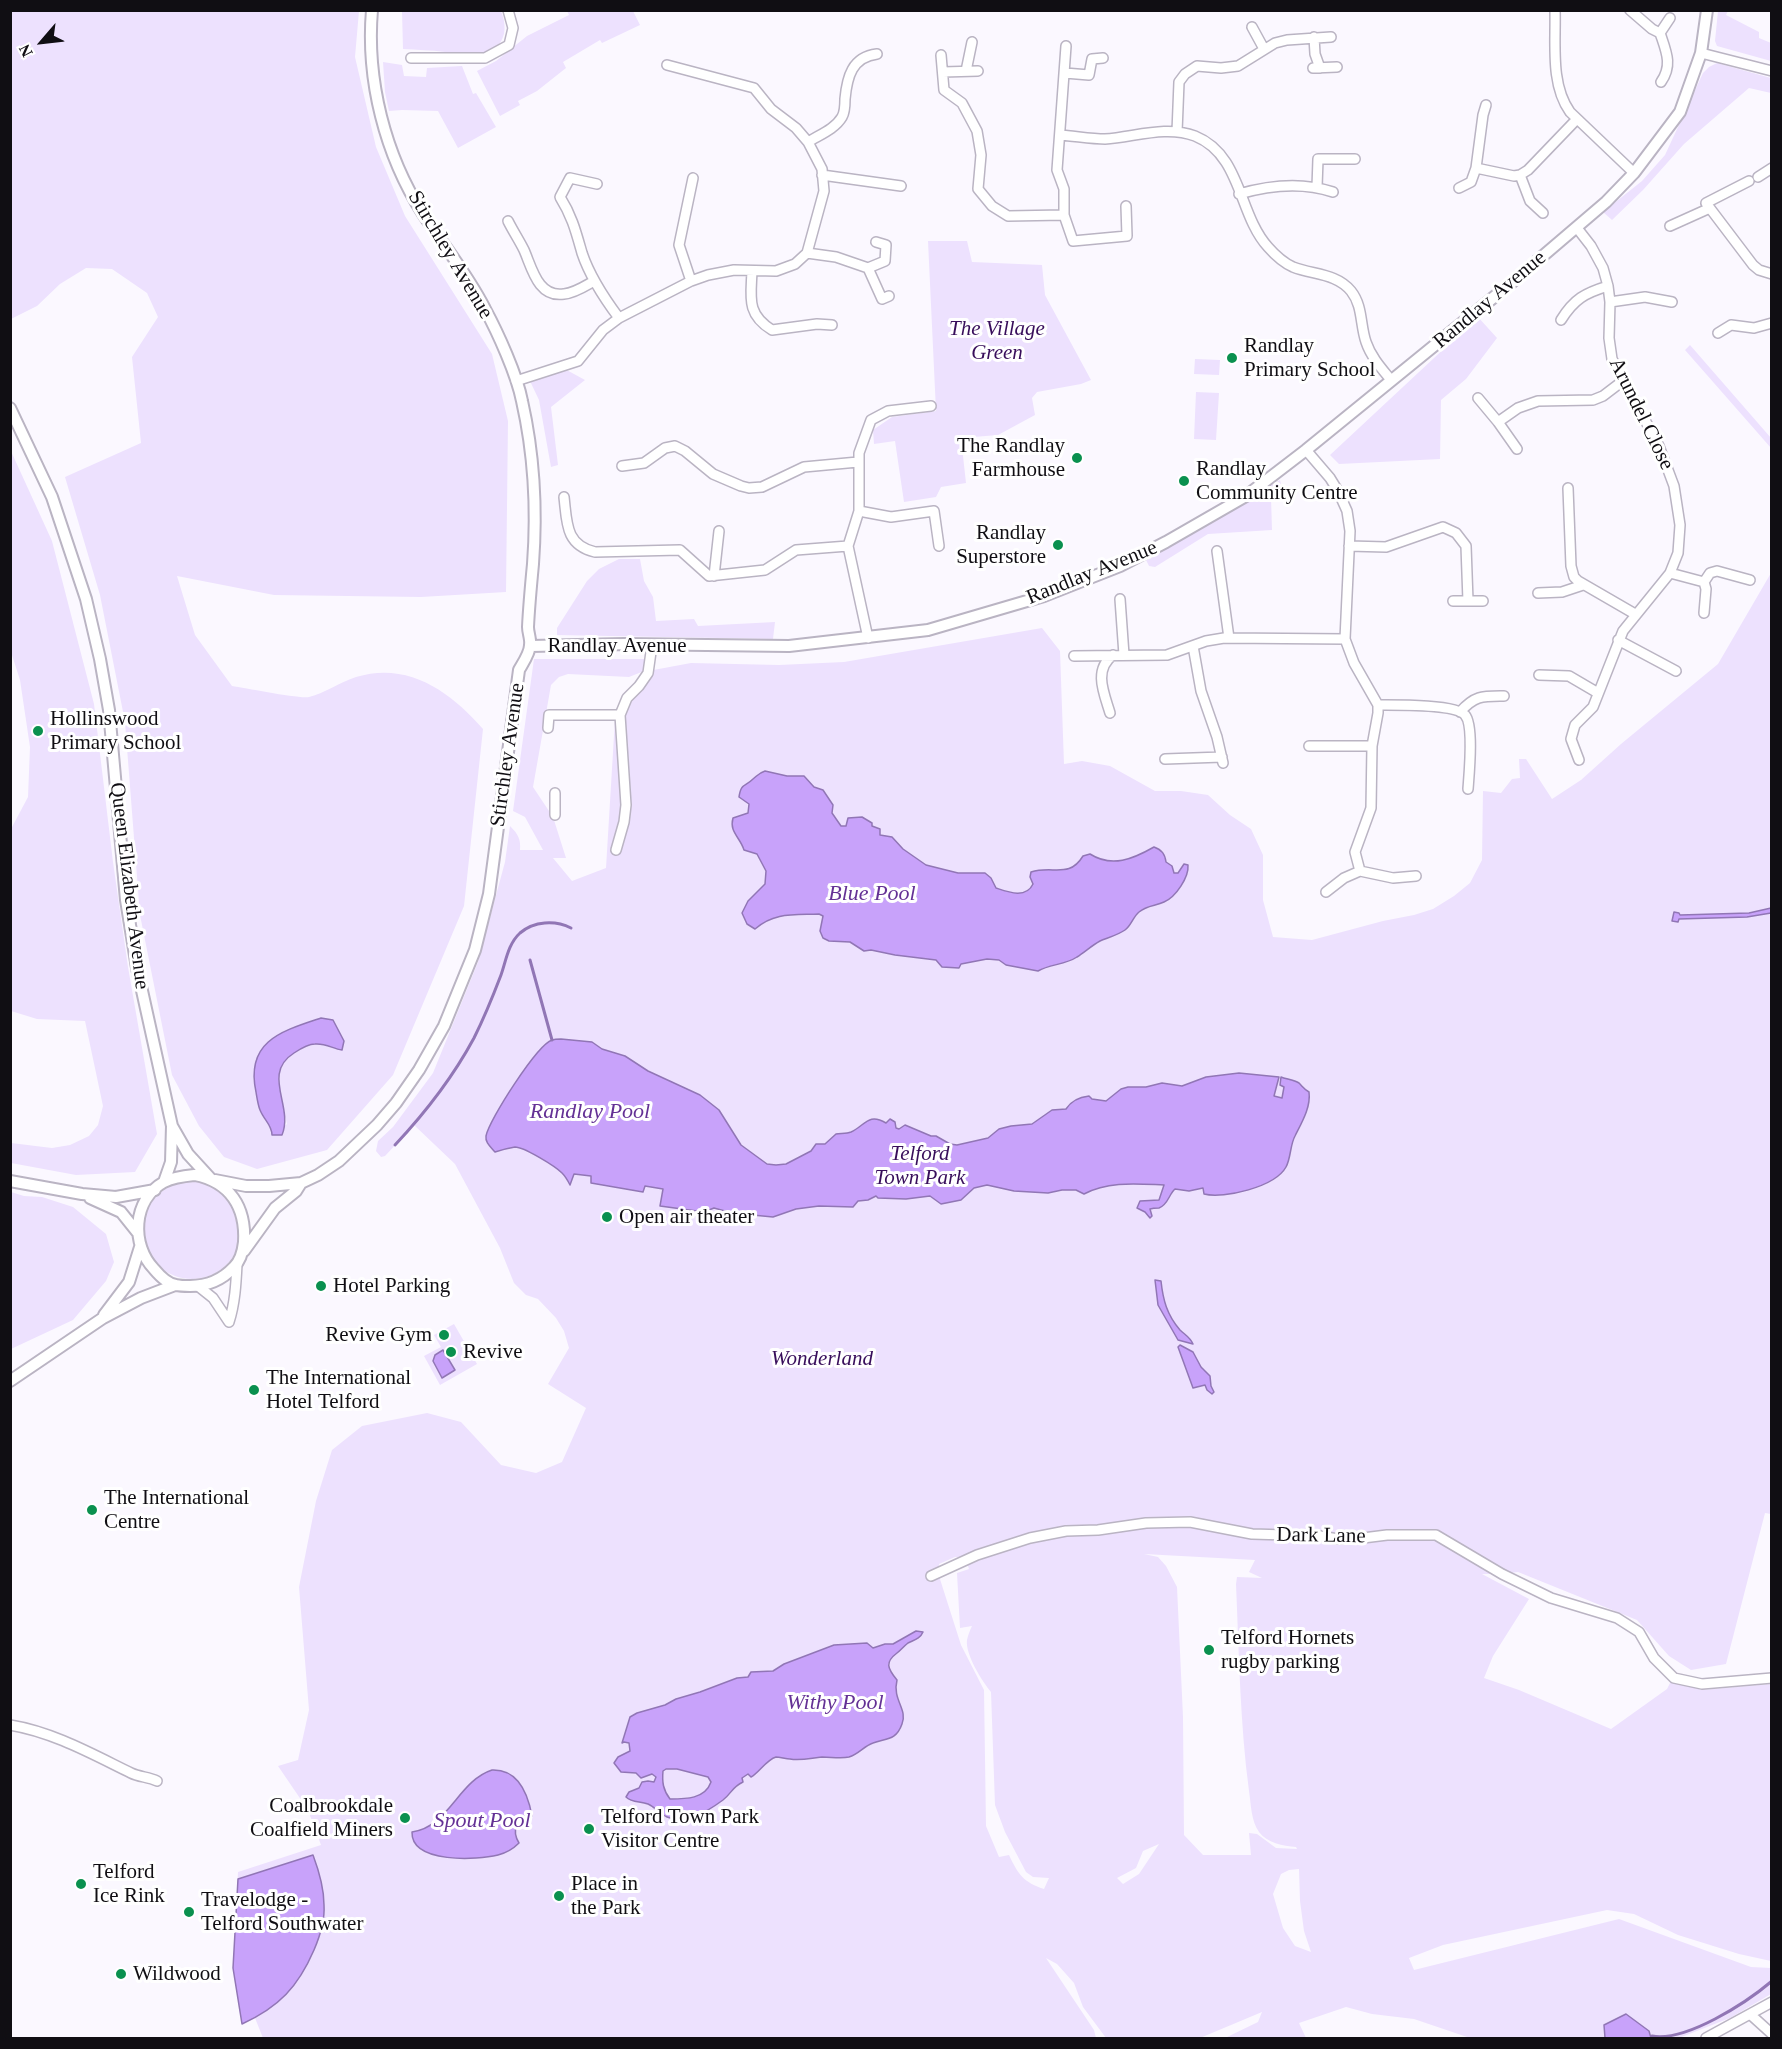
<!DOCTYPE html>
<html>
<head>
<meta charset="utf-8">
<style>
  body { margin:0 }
  #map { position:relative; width:1782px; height:2049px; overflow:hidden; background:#fbf8ff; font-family:"Times New Roman",serif }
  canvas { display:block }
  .frame { position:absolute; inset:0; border:12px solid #100e13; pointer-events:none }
  .north { position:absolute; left:12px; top:12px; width:60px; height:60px; -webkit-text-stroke:4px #fff; paint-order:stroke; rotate:242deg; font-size:16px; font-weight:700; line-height:24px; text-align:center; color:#100e13 }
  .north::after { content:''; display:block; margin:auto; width:21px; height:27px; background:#100e13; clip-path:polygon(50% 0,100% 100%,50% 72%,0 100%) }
</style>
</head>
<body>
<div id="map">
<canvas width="1782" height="2049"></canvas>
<div class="frame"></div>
<div class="north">N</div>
</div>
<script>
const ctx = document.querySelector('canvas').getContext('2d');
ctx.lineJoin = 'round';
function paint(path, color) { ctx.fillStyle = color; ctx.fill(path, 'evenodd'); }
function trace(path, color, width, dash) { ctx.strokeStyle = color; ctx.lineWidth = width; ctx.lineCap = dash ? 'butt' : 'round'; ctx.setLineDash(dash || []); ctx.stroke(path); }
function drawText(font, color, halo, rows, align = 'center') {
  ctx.font = font + ' "Times New Roman",serif'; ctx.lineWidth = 6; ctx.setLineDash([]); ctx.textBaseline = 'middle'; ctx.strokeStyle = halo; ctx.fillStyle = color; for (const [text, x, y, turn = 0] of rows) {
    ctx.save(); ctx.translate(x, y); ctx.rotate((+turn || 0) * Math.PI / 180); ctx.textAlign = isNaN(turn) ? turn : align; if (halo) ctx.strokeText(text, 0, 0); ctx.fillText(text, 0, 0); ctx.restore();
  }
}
paint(new Path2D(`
  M10 11H359L355 57 376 147 405 216 492 354 508 421 506 592 421 597 274 595 177 576 195 635 232 686C246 688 299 699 309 697 325 693 340 682 356 677 408 661 451 692 483 729L464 906 393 1075 327 1150 257 1169 224 1157 199 1126 172 1075 140 915 125 722 100 595 65 477 141 443 132 357 158 317 147 293 112 269 86 268 60 284 37 306 11 319ZM333 1020 344 1041 342 1050C333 1049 326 1043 315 1044 307 1045 300 1049 293 1053 269 1069 282 1101 287 1124L272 1135V1129L260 1111 253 1077Z
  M402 11H501C512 38 497 56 468 56 461 56 453 52 445 52 431 50 417 50 403 49Z
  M567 11H633L640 25 602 43 600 40 563 62 566 68 537 91 518 101 520 105 500 116 477 71 496 61 527 36 569 15Z
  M1718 11H1728L1726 15 1759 32V38L1771 43V61L1717 46 1715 41Z
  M383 62 402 65 404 76 426 77 427 68 462 66 473 94 476 93 496 127 458 148 438 111 402 110 389 111 385 92Z
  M1717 63 1771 78V93L1749 88 1684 144 1643 190 1612 220 1603 212 1642 181 1665 155 1703 73 1709 67Z
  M928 241H967L972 262 1042 265 1045 295 1091 380 1081 384 1037 392 1032 398 1035 415 998 435 961 438 966 483 941 487 936 497 904 502 895 441 874 444 873 430 892 417 936 411Z
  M1478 317 1497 338 1466 379 1441 400 1440 459 1339 464 1330 455Z
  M1690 345 1771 438V448L1685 350Z
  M1195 359 1220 360 1219 375 1194 374Z
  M563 368 585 380 551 407 558 465 551 467 539 400 529 379Z
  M1196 392 1219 393 1216 440 1194 439Z
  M10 449 52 541 94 704 113 862 128 967 157 1134 135 1172 76 1175 11 1163V1143L52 1148 70 1145 89 1136 98 1125 103 1106 85 1021 37 1019 11 1011V829L28 797 30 747 20 680 11 652Z
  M1280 480 1283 493 1271 498 1272 530 1208 534 1155 567 1149 566 1145 558Z
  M619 559H640L644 581 653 597 656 621 694 619 698 626 775 622 773 639 557 635V628L587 581 599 569Z
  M1771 573V1514L1765 1513 1726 1664 1691 1670 1669 1656 1637 1620 1518 1572 1502 1574H1482L1529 1599 1493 1656 1484 1678 1519 1690 1611 1729 1667 1689 1671 1681 1702 1690 1771 1684V1961L1739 1954 1678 1935 1634 1914 1607 1910 1443 1945 1409 1958 1414 1970 1619 1919 1751 1967 1771 1968V1994L1730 2018 1679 2038H1656L1626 2014 1604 2025 1605 2038H1470L1414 2019 1372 2014 1346 2007 1299 2023 1306 2038H1225L1258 2022 1262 2012 1200 2038H1106L1083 2007 1074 1983 1057 1964 1046 1958 1094 2030 1096 2038H263L255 2018 242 2024 233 1968 238 1872 321 1845 308 1810 278 1766 298 1760 309 1710 299 1587 316 1501 332 1450 362 1426 427 1413 461 1422 501 1465 536 1473 562 1462 586 1408 548 1384 569 1348 564 1331 556 1318 538 1299 526 1295 514 1283 500 1248 455 1164 414 1125 385 1156 381 1157 376 1151 378 1141 393 1127 433 1073 478 962 505 862 510 826C518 834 521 839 520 850H543L525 817 513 811 534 659H649V669L629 677 568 674 559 677 551 685 533 787 553 817 566 858H553L572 881 606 868 615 719 648 671 691 663 779 665 844 662 1042 628 1060 651 1064 764 1082 761 1110 766 1155 791H1181L1208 795 1230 815 1251 829 1263 855V900L1273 937 1312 940 1383 921 1414 915 1433 909 1454 896 1470 883 1482 860 1483 791 1501 793 1512 779 1520 778 1519 759H1526L1552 799 1581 780 1621 744 1718 664ZM1144 1554 1255 1560 1249 1572 1262 1578 1237 1577 1236 1584C1239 1653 1240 1723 1249 1791 1251 1804 1251 1821 1259 1832 1267 1843 1283 1846 1296 1847L1297 1849 1276 1848 1257 1834 1249 1833 1251 1855H1203L1184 1835 1183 1717 1177 1587 1166 1566 1158 1557ZM955 1557H965L969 1569 957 1573 960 1628 972 1626C970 1630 968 1635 967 1640 965 1654 982 1681 991 1692L995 1805 1005 1832 1026 1872 1033 1877 1049 1878 1044 1889C1023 1882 1018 1874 1009 1855L999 1857 986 1826 984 1690 961 1645 939 1576V1564ZM1159 1844 1139 1874 1123 1884 1117 1878 1136 1868 1143 1851ZM1299 1869 1300 1901 1304 1931 1311 1952 1295 1946 1283 1928 1273 1894 1281 1874 1289 1870Z
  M143 1230a49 49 0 1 1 98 0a49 49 0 1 1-98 0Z
  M11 1192 24 1196 42 1197 73 1207 106 1234 114 1262 106 1281 73 1320 11 1349Z
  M454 1324 477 1364 440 1385 424 1356 441 1347 434 1335Z`), '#ede1fe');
const water = new Path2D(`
  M765 771 787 776H804L814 787 823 790 833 805 832 813 841 826H846L848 818 862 817 872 823V826L880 829V835L892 837 903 849 926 865 958 873H985L991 878 996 888C1008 892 1026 899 1033 884L1030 877 1031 872C1053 865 1069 879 1083 856L1090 854C1112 868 1133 859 1154 847 1162 850 1165 854 1166 862L1172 866 1174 873H1178L1184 864 1188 865C1189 877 1176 897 1164 902 1156 906 1147 905 1139 912 1133 917 1131 926 1125 930 1118 935 1107 938 1100 941 1091 946 1085 952 1077 957 1065 965 1050 964 1038 971L1006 965 999 960 987 959 961 964 959 968 942 967 936 960 895 955 871 950 864 951 850 942 829 941 823 938 820 931 823 916 819 914C794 915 774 912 755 929L747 924 742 913 748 901 765 884 766 871 757 854 744 850C740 837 729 832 733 818L748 813 749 804 739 797C741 783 745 787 753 779 758 775 759 773 765 771Z
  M1771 908V913L1747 917 1679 919 1678 922 1672 921 1674 912 1679 913 1680 915 1749 913Z
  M321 1018 333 1020 344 1041 342 1050C333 1049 326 1043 315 1044 308 1044 300 1049 294 1053 261 1074 294 1106 282 1135H272C272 1125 264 1120 260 1110 258 1105 257 1098 256 1092 245 1041 282 1031 321 1018Z
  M561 1039 592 1042 602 1049 625 1056 648 1071 700 1095 719 1110 741 1145 767 1164 776 1165 786 1164 811 1151 816 1144H825L836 1134C840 1133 846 1134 851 1132 865 1126 868 1112 886 1123L890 1119 895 1122 896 1128 899 1129 905 1125 931 1136H936L950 1144 957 1145 988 1138 999 1129 1011 1126 1032 1124 1052 1110 1066 1109C1071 1101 1080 1097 1089 1096L1092 1099 1106 1101 1121 1089 1128 1087H1146L1162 1083 1182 1086 1206 1077 1239 1073 1279 1077 1274 1096 1282 1098 1284 1087 1280 1085 1281 1077C1286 1079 1294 1080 1299 1083 1303 1087 1304 1089 1309 1092 1311 1107 1302 1122 1295 1136 1290 1145 1291 1158 1286 1167 1275 1187 1224 1199 1204 1194L1203 1188 1189 1191 1175 1189C1169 1194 1168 1205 1159 1208 1156 1208 1153 1208 1150 1209L1152 1216 1150 1218 1145 1212 1137 1208 1140 1201 1159 1200 1164 1185C1137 1184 1109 1181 1084 1194L1076 1190H1062L1048 1193 1014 1191 987 1185 974 1188 961 1200 941 1204 930 1196 906 1199 878 1198 876 1196 868 1200 858 1201 853 1207 819 1206 796 1209 773 1217 732 1213 714 1208 704 1212 660 1206 663 1189 645 1186 643 1192 591 1183V1176L574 1174 570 1185C568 1181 565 1176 562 1173 555 1166 524 1147 515 1147 509 1148 501 1150 495 1152 491 1147 485 1143 486 1136 489 1120 537 1045 552 1040 555 1039 558 1039 561 1039Z
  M1155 1280 1161 1281C1163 1300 1167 1315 1180 1330 1185 1335 1190 1337 1193 1344L1178 1340 1158 1305Z
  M1180 1345 1193 1352 1201 1367 1210 1376 1211 1386 1214 1392 1212 1394 1207 1390 1205 1385 1193 1388 1178 1347Z
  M443 1350 455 1370 442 1378 433 1361 435 1355Z
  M916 1631 923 1632C920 1639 914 1640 908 1643 904 1646 901 1650 897 1653 885 1662 887 1668 897 1680 892 1700 908 1709 902 1724 896 1741 886 1738 873 1743 864 1746 859 1754 849 1757 841 1759 831 1757 822 1757 811 1758 801 1761 790 1759 786 1759 780 1757 776 1757 766 1760 759 1773 751 1777L748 1774 742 1778 743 1782C732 1787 732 1793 723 1800 708 1811 686 1825 667 1817 660 1814 655 1807 648 1804 640 1801 632 1803 626 1797L629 1792 639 1788 642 1782 648 1781 654 1782 656 1777 652 1774 641 1778 636 1773 621 1772 614 1763 618 1757 630 1751 629 1743 624 1742 622 1743 630 1717 637 1713 665 1705 676 1699 700 1692 737 1678 748 1677 751 1672 773 1671 784 1664 834 1645 867 1643 873 1648 885 1644H893ZM666 1769H677L708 1777 711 1782C705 1799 686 1799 670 1799 663 1790 662 1782 663 1771Z
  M492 1770C518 1769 528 1794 532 1816 517 1819 511 1830 519 1843 513 1849 506 1853 498 1855 478 1860 411 1864 412 1832 449 1827 458 1781 492 1770Z
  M313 1855C319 1871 324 1888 324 1905 325 1920 320 1936 314 1950 298 1987 279 2007 242 2024L233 1968 238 1879Z
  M1626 2014 1649 2031 1651 2038H1605L1604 2025Z`);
paint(water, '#c8a2fa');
trace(water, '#9176b5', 1.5);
trace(new Path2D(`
  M530 960 552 1040
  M395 1145C425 1113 453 1077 474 1038 484 1018 493 996 501 975 506 961 508 944 520 933 534 921 555 920 571 928
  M1652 2036C1686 2042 1746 2003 1772 1981`), '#9176b5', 3);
const minor = new Path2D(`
  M1555 10C1556 43 1550 84 1570 112L1634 173
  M1630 10 1652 29 1660 33
  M1252 27 1264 49
  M1314 37 1315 54 1320 68
  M1066 46 1057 170 1064 189V215L1073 241 1127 236 1126 206
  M1701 53 1772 71
  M941 55 944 90 962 103 977 131 981 155 978 189 992 206 1008 216 1064 215
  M411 58H485L509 45 513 28 508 10
  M1313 68 1337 67
  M966 71 972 42
  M943 72 978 71
  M1065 73 1089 75 1092 59 1103 58
  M1661 82C1673 65 1666 51 1660 33L1670 18
  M1486 105 1483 115 1476 168 1514 176 1520 175 1528 170 1577 119
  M1177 132 1179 82 1185 74 1197 66 1221 68 1238 66 1275 43 1287 40 1331 37
  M1060 135C1075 136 1091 139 1105 139 1135 137 1166 125 1195 136 1242 155 1238 214 1268 247 1275 255 1284 263 1293 267 1313 275 1336 273 1351 291 1363 306 1360 325 1366 342 1371 357 1382 369 1391 380
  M808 142C819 135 835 129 842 117 845 112 845 105 845 99 847 77 852 57 877 54
  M822 175 901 186
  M1520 175 1530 201 1543 213
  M1758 177 1772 168
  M1749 181 1706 203 1753 265 1759 270 1772 274
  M597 184 570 178 560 197C572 216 576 232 582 253 590 277 604 298 619 318
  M1317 187 1318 159H1355
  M1459 188 1471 182 1476 168
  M1239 194C1270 185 1303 182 1333 192
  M508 221C513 231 519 240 524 250 532 268 538 298 564 294 575 293 585 286 594 281
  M1670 226 1710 208
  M1577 228 1591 246 1603 268 1608 286 1610 302 1609 338 1612 359 1659 446 1674 486 1680 525 1678 553 1670 573 1623 631 1593 707 1575 725 1571 739 1579 760
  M807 253 836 257 868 268 885 261 886 245 876 242
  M868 268 882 299 889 296
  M752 271C751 297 746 314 772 330L817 324 832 325
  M691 281 679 245 693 178
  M1610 302 1645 297 1672 302
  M1561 320C1574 299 1585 293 1608 286
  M1718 333 1731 325 1754 328 1772 323
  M516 381 578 361 603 330 619 318 691 281 708 275 734 270 776 271 795 264 807 253 824 191 822 169 808 142 796 128 771 109 754 88 667 65
  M1478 398 1498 422
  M1517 449 1498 422 1518 408 1538 401 1593 400 1603 396 1624 380
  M1306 450 1330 478 1338 491 1347 511 1350 531 1345 639 1354 663 1378 705V713L1372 746 1371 808 1355 852 1360 871
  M622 466 644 463 665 448 675 446 685 451 713 474 741 486 749 488 762 487 804 467 858 462
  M1568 488 1571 566 1574 577 1578 581 1635 614
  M564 497C567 522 565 545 595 552L680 550 709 576 765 570 796 550 848 546
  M859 511 891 517 934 511 939 546
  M1349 546 1386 547 1443 527 1456 533 1466 546 1468 601
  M1217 551 1229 638
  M1670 573 1704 582 1710 573 1717 571 1750 580
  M714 576 719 531
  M1704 582 1706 589 1704 613
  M1538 593 1562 592 1583 585
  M1120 599 1124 655
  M1453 601H1483
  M868 638 848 546 859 511V453L871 420 888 411 931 406
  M1618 640 1676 671
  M1193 646 1201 691 1217 737 1223 763
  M1074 656 1167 655 1206 641 1224 638 1345 639
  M1539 675 1569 676 1598 693
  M1378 705C1394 705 1456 704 1465 715 1474 725 1469 775 1468 789
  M1460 712C1475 695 1483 696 1504 696
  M1110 713C1104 693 1093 670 1113 655
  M548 728 549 715H620
  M1309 746H1372
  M1165 759 1222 757
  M555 815V793
  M616 850 624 822 626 805 620 715 627 698 639 686 648 673 652 645
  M1326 892 1344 878 1360 871 1393 878 1416 876
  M198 1286 213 1298 229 1322
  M229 1322C235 1303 236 1284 237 1264
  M931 1576 977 1555 1030 1538 1066 1531 1098 1530 1146 1523 1190 1522 1252 1534 1320 1536 1338 1539 1363 1538 1387 1535H1436L1502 1574 1551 1598 1617 1618 1639 1632 1654 1658 1674 1678 1702 1684 1772 1678
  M10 1725C53 1732 92 1754 131 1773 139 1777 149 1777 157 1781
  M1751 2015 1772 2034
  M1706 2038 1772 2002`);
const tertiary = new Path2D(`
  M10 408 52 497 86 599 100 659 109 710 126 900 137 968 172 1126 171 1162 164 1182
  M531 646 624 644 789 646 928 630 1044 596 1120 566 1166 542 1246 496 1306 450 1510 284 1606 202 1634 173 1680 112 1701 53 1707 10
  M172 1126 188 1154 210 1178
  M195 1175C230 1182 246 1207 244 1242 243 1251 241 1260 234 1267 222 1280 207 1286 190 1286 185 1286 180 1286 176 1285 168 1284 159 1275 154 1269 131 1245 132 1200 164 1182 174 1177 185 1176 195 1175Z
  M215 1180 246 1186H269L301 1183 318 1175 339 1161 377 1125 396 1103 419 1070 444 1026 475 950 489 894 519 670C523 663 530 653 530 645 531 639 528 633 528 627 529 606 531 585 533 564 537 510 534 454 522 401 517 375 498 333 485 309 468 275 444 246 423 214 385 155 366 80 372 10
  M10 1181 82 1194 116 1197 155 1190
  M90 1198 121 1212 137 1232
  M244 1251 275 1208 296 1191 301 1183
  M104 1315 129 1282 140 1247
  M10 1381 103 1318 141 1298 175 1285`);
trace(minor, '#bab4c3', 12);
trace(tertiary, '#bab4c3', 14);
trace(minor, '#fff', 9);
trace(tertiary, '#fff', 10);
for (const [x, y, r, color] of [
  [1232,358,6,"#0a904f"],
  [1077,458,6,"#0a904f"],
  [1184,481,6,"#0a904f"],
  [1058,545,6,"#0a904f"],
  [38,731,6,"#0a904f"],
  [607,1217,6,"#0a904f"],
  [321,1286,6,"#0a904f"],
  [444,1335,6,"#0a904f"],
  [451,1352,6,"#0a904f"],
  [254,1390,6,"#0a904f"],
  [92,1510,6,"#0a904f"],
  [1209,1650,6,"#0a904f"],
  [405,1818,6,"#0a904f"],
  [589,1829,6,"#0a904f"],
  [81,1884,6,"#0a904f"],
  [559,1896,6,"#0a904f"],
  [189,1912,6,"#0a904f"],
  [121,1974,6,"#0a904f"]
]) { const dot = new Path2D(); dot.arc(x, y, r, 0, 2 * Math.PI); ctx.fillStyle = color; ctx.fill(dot); trace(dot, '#fff', 2); }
drawText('21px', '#100e13', '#fff', [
  ["Stirchley Avenue",450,255,59],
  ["Randlay Avenue",1490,300,-40],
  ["Arundel Close",1641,414,64],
  ["Randlay Avenue",1092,573,-22],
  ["Randlay Avenue",617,646],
  ["Stirchley Avenue",508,755,-82],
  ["Queen Elizabeth Avenue",129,886,83],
  ["Dark Lane",1321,1536,1]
]);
drawText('italic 21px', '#380e5b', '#fff', [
  ["The Village",997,329],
  ["Green",997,353],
  ["Telford",920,1154],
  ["Town Park",920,1178],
  ["Wonderland",822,1359]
]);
drawText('21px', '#100e13', '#fff', [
  ["Randlay",1244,346],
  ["Primary School",1244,370],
  ["The Randlay",1065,446,"right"],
  ["Farmhouse",1065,470,"right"],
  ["Randlay",1196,469],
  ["Community Centre",1196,493],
  ["Randlay",1046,533,"right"],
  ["Superstore",1046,557,"right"],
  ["Hollinswood",50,719],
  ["Primary School",50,743],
  ["Open air theater",619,1217],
  ["Hotel Parking",333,1286],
  ["Revive Gym",432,1335,"right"],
  ["Revive",463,1352],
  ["The International",266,1378],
  ["Hotel Telford",266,1402],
  ["The International",104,1498],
  ["Centre",104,1522],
  ["Telford Hornets",1221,1638],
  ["rugby parking",1221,1662],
  ["Coalbrookdale",393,1806,"right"],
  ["Coalfield Miners",393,1830,"right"],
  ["Telford Town Park",601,1817],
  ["Visitor Centre",601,1841],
  ["Telford",93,1872],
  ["Ice Rink",93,1896],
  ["Place in",571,1884],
  ["the Park",571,1908],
  ["Travelodge -",201,1900],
  ["Telford Southwater",201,1924],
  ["Wildwood",133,1974]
], 'left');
drawText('italic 22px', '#643195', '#fff', [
  ["Blue Pool",872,894],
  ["Randlay Pool",590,1112],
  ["Withy Pool",835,1703],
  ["Spout Pool",482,1821]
]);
</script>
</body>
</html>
